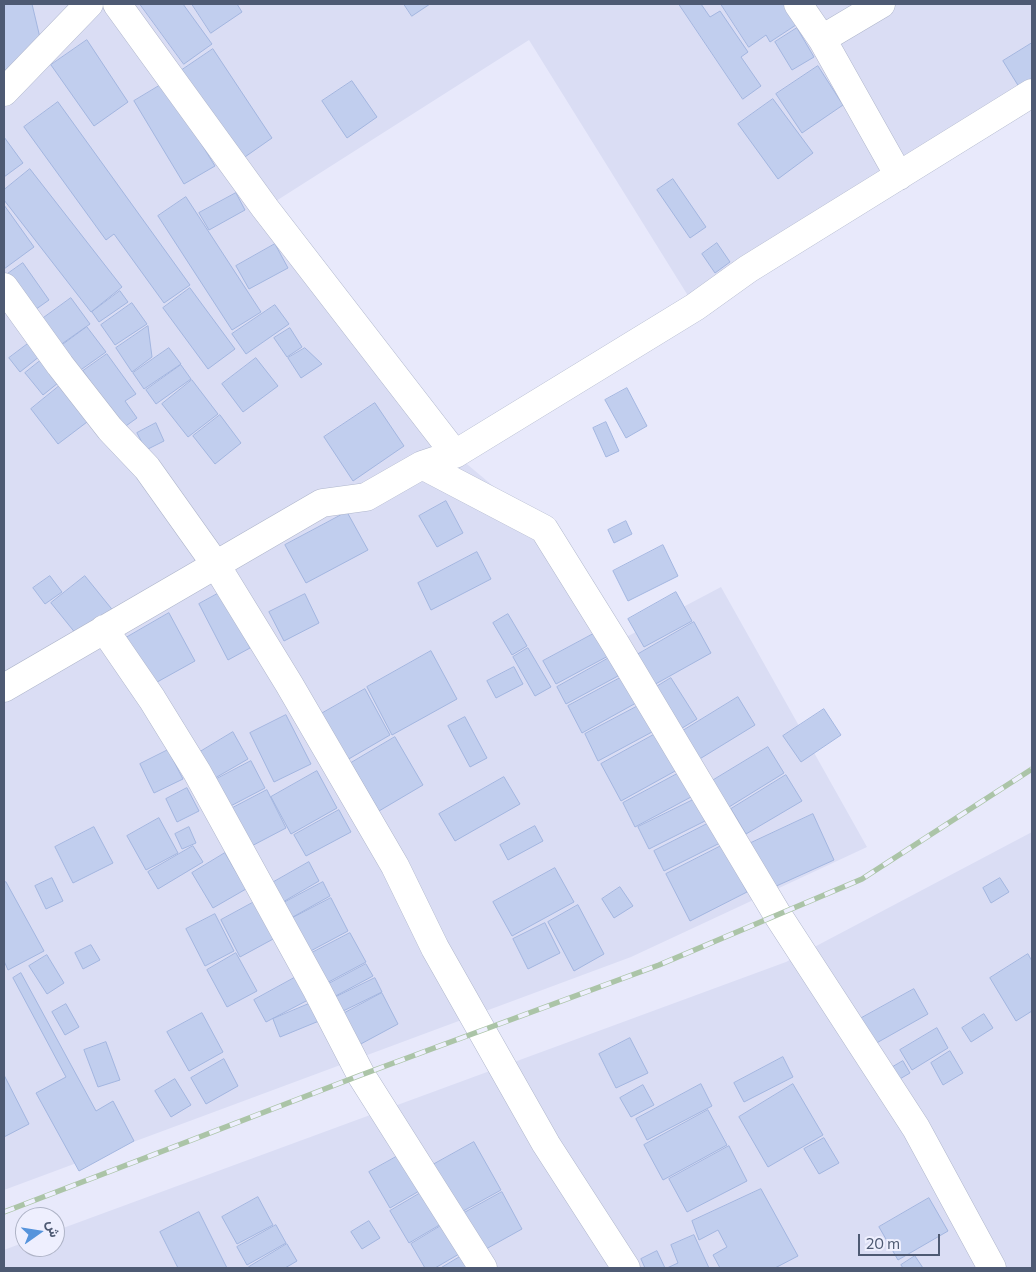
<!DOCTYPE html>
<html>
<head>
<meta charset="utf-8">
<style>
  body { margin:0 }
  #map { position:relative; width:1036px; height:1272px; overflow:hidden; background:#e8e9fb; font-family:Commissioner,Vazirmatn,sans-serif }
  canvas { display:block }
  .frame { position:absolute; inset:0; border:5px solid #4e5a73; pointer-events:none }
  .north { position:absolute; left:15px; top:1207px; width:50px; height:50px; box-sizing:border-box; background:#eeeffe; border:1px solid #aeb3c6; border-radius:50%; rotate:77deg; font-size:14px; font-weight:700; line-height:20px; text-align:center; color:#4e5a73 }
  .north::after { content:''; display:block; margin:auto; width:18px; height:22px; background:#5694dc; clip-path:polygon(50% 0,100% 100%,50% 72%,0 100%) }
  .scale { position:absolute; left:858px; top:1234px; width:82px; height:22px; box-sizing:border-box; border:2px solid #4e5a73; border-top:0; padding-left:6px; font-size:15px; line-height:18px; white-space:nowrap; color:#4e5a73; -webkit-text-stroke:4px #eeeffe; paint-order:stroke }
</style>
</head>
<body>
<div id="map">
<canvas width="1036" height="1272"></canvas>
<div class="frame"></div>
<div class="north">ش</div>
<div class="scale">20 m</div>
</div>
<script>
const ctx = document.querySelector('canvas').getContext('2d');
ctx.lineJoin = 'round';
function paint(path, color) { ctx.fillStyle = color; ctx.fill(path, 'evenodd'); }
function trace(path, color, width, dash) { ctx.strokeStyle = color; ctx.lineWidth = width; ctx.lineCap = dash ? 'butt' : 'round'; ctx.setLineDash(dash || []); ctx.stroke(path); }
paint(new Path2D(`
  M4 4H1032V109L695 307 529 40 265 208 455 454 544 529 615 643 721 587 867 847 631 957 4 1190Z
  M1032 832V1268H4V1250L25 1242V1247H55V1231L786 962Z`), '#daddf4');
const building = new Path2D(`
  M4 4H32L41 42 4 71Z
  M140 4H183L212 44 184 64Z
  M192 4H237L242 12 211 33Z
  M404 4H430L412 16Z
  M679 4H701L710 17 720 11 748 52 741 57 761 86 743 99Z
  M721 4H786L799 23 770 42 766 35 749 47Z
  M797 28 814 57 792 70 775 42Z
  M87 40 128 102 94 126 51 65Z
  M1032 43V90L1024 95 1003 61Z
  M213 49 272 138 242 159 182 70Z
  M818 66 843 105 802 133 776 94Z
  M352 81 377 117 347 138 322 101Z
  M164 83 215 166 184 184 134 101Z
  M773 99 813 153 778 179 738 124Z
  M58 102 190 285 164 303 114 234 106 240 24 127Z
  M4 137 23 163 4 177Z
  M30 169 122 287 91 312 4 200V190Z
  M673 179 706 227 690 238 657 190Z
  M236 193 245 210 209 230 199 213Z
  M186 197 261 312 232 330 158 216Z
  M4 205 34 247 4 269Z
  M717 243 730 262 715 273 702 254Z
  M275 244 288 268 249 289 236 266Z
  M23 263 49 300 32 312 6 275Z
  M190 288 235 349 208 369 163 308Z
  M120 291 128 302 99 322 92 312Z
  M71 298 90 324 56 348 38 322Z
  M132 303 147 324 115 345 101 325Z
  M275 305 289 324 246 354 232 334Z
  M148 326 152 357 132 372 116 348Z
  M87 327 106 352 75 374 57 349Z
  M290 328 302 347 287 357 274 338Z
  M29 343 40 356 20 372 9 358Z
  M169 348 181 364 144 389 133 373Z
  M305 348 322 364 301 378 288 358Z
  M107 354 136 394 125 401 137 418 123 428 83 371Z
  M256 358 278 386 243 412 222 384Z
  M40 361 58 383 43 395 25 373Z
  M181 365 191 379 156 404 146 390Z
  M192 380 218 414 188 437 162 404Z
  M63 383 91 419 58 444 31 409Z
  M627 388 647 426 626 438 605 400Z
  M375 403 404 446 353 481 324 437Z
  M220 415 241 443 215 464 193 436Z
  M606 422 619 451 606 457 593 428Z
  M156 423 164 441 146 450 137 433Z
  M446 501 463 533 437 547 419 516Z
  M347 512 368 550 306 583 285 545Z
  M626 521 632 534 614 543 608 530Z
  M663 545 678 576 628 601 613 571Z
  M477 552 491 579 431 610 418 583Z
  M50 576 62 592 45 604 33 588Z
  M85 576 115 613 81 640 51 603Z
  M221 592 250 648 228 660 199 604Z
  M676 592 692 621 644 647 628 619Z
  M305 594 319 623 284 641 269 612Z
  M169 613 195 661 150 686 124 639Z
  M508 614 527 646 512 655 493 623Z
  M694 622 711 653 652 686 635 656Z
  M597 632 610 655 556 684 543 661Z
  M528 648 551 687 535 696 513 657Z
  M431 651 457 699 392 735 367 687Z
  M609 658 618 676 566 704 557 687Z
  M514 667 523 684 496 698 487 681Z
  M622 677 636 703 582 733 568 706Z
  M671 678 697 719 679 730 653 689Z
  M365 689 390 735 347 760 321 714Z
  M738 697 755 725 698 760 681 732Z
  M638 706 652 732 598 761 585 734Z
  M824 709 841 735 801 762 783 736Z
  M286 715 311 764 274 782 250 733Z
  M465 717 487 758 470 767 448 726Z
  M233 732 248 759 210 781 195 755Z
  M657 733 677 770 621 801 601 764Z
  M395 737 423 785 379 811 351 763Z
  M768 747 784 773 729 807 712 781Z
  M168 750 183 779 154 793 140 764Z
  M251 761 265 788 223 810 209 783Z
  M317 771 337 808 291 834 271 797Z
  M679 773 691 797 635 827 623 803Z
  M786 775 802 801 746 834 731 809Z
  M504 777 520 804 455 841 439 814Z
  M187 788 199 811 177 822 166 799Z
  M267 790 286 828 244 850 225 812Z
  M695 799 705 821 649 849 638 827Z
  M339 810 351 832 306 856 294 835Z
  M813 814 834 860 772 888 751 843Z
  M159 818 178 853 146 870 127 836Z
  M709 823 720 843 664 871 654 851Z
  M535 826 543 841 508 860 500 845Z
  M94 827 113 863 73 883 55 847Z
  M189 827 196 843 182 849 175 834Z
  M723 845 747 892 690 921 666 874Z
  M193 846 203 862 158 889 148 872Z
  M225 853 246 889 213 908 192 873Z
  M309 862 319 881 276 906 265 887Z
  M555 868 574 902 512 936 493 902Z
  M52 878 63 901 46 909 35 886Z
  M1000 878 1009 892 991 903 983 888Z
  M6 882 44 951 8 970 4 961V883Z
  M323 882 330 896 284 922 276 907Z
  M620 887 633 906 614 918 602 899Z
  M331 898 348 931 305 954 287 921Z
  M256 901 275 938 240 957 221 920Z
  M578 905 604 954 574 971 548 922Z
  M215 914 234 951 205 966 186 929Z
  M545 923 560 953 528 969 513 939Z
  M350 933 366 962 323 985 308 955Z
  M91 945 100 960 83 969 75 953Z
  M236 953 257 991 227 1007 207 970Z
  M1028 954 1032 961V1011L1016 1021 990 978Z
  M47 955 64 983 47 994 29 966Z
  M366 964 373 976 330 999 323 987Z
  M21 973 96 1111 113 1101 134 1141 79 1171 36 1093 66 1077 13 978Z
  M296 977 308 1000 266 1022 254 1000Z
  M375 978 382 992 339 1013 332 999Z
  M914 989 928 1014 873 1045 858 1020Z
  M382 993 398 1024 357 1046 341 1015Z
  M311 1003 319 1021 280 1037 273 1019Z
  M66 1004 79 1027 65 1035 52 1012Z
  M202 1013 223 1052 189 1071 167 1032Z
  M984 1014 993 1028 971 1042 962 1028Z
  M937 1028 948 1048 912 1070 900 1050Z
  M630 1038 648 1073 616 1088 599 1054Z
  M106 1042 120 1080 98 1087 84 1050Z
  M950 1051 963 1073 943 1085 931 1063Z
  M783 1057 793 1077 744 1102 734 1083Z
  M224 1059 238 1086 206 1104 191 1078Z
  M903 1061 910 1073 893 1083 886 1071Z
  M4 1075 29 1124 4 1137Z
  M175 1079 191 1105 171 1117 155 1091Z
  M701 1084 712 1106 647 1140 636 1119Z
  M793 1084 823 1135 768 1167 739 1117Z
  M643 1085 654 1105 631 1117 620 1098Z
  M708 1110 727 1145 663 1180 644 1145Z
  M824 1138 839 1163 819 1174 804 1149Z
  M474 1142 501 1190 456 1215 429 1167Z
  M729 1146 747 1181 687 1212 669 1179Z
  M405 1152 426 1187 390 1208 369 1172Z
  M429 1188 448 1220 409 1243 390 1211Z
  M761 1189 798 1256 775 1268H720L713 1255 727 1247 718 1230 699 1240 692 1221Z
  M502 1192 522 1229 477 1254 457 1217Z
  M258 1197 273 1225 237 1244 222 1217Z
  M929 1198 948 1231 898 1260 879 1227Z
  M199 1212 227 1268H178L160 1232Z
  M369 1221 380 1238 362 1249 351 1232Z
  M449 1221 466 1250 435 1268H425L411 1244Z
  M276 1225 286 1243 247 1265 237 1247Z
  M694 1235 709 1268H667L678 1263 671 1245Z
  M287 1244 297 1261 285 1268H250L249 1267Z
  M657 1251 665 1268H645L641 1259Z
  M468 1252 477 1268H441Z
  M915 1256 923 1268H903L901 1265Z`);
paint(building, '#c1ceee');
trace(building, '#a3b6e0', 1);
const minor = new Path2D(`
  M117 4 265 208 455 454 422 465 544 529 615 643 777 914 916 1128 992 1268
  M798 4 822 39 881 4
  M822 39 899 176
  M4 92 89 4
  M4 287 60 365 110 429 147 468 216 565 289 684 395 866 435 948 546 1144 626 1268
  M455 454 695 307 748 269 1032 93
  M104 629 152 699 197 772 317 990 361 1075 483 1268
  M4 688 322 503 366 497 422 465`);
trace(minor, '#afb6cc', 29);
trace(minor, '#fff', 28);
const rail = new Path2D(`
  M4 1212 361 1075 659 965 862 879 1032 769`);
trace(rail, '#abc4a7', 5.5);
trace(rail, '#eeeffe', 4, [11]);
</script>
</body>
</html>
